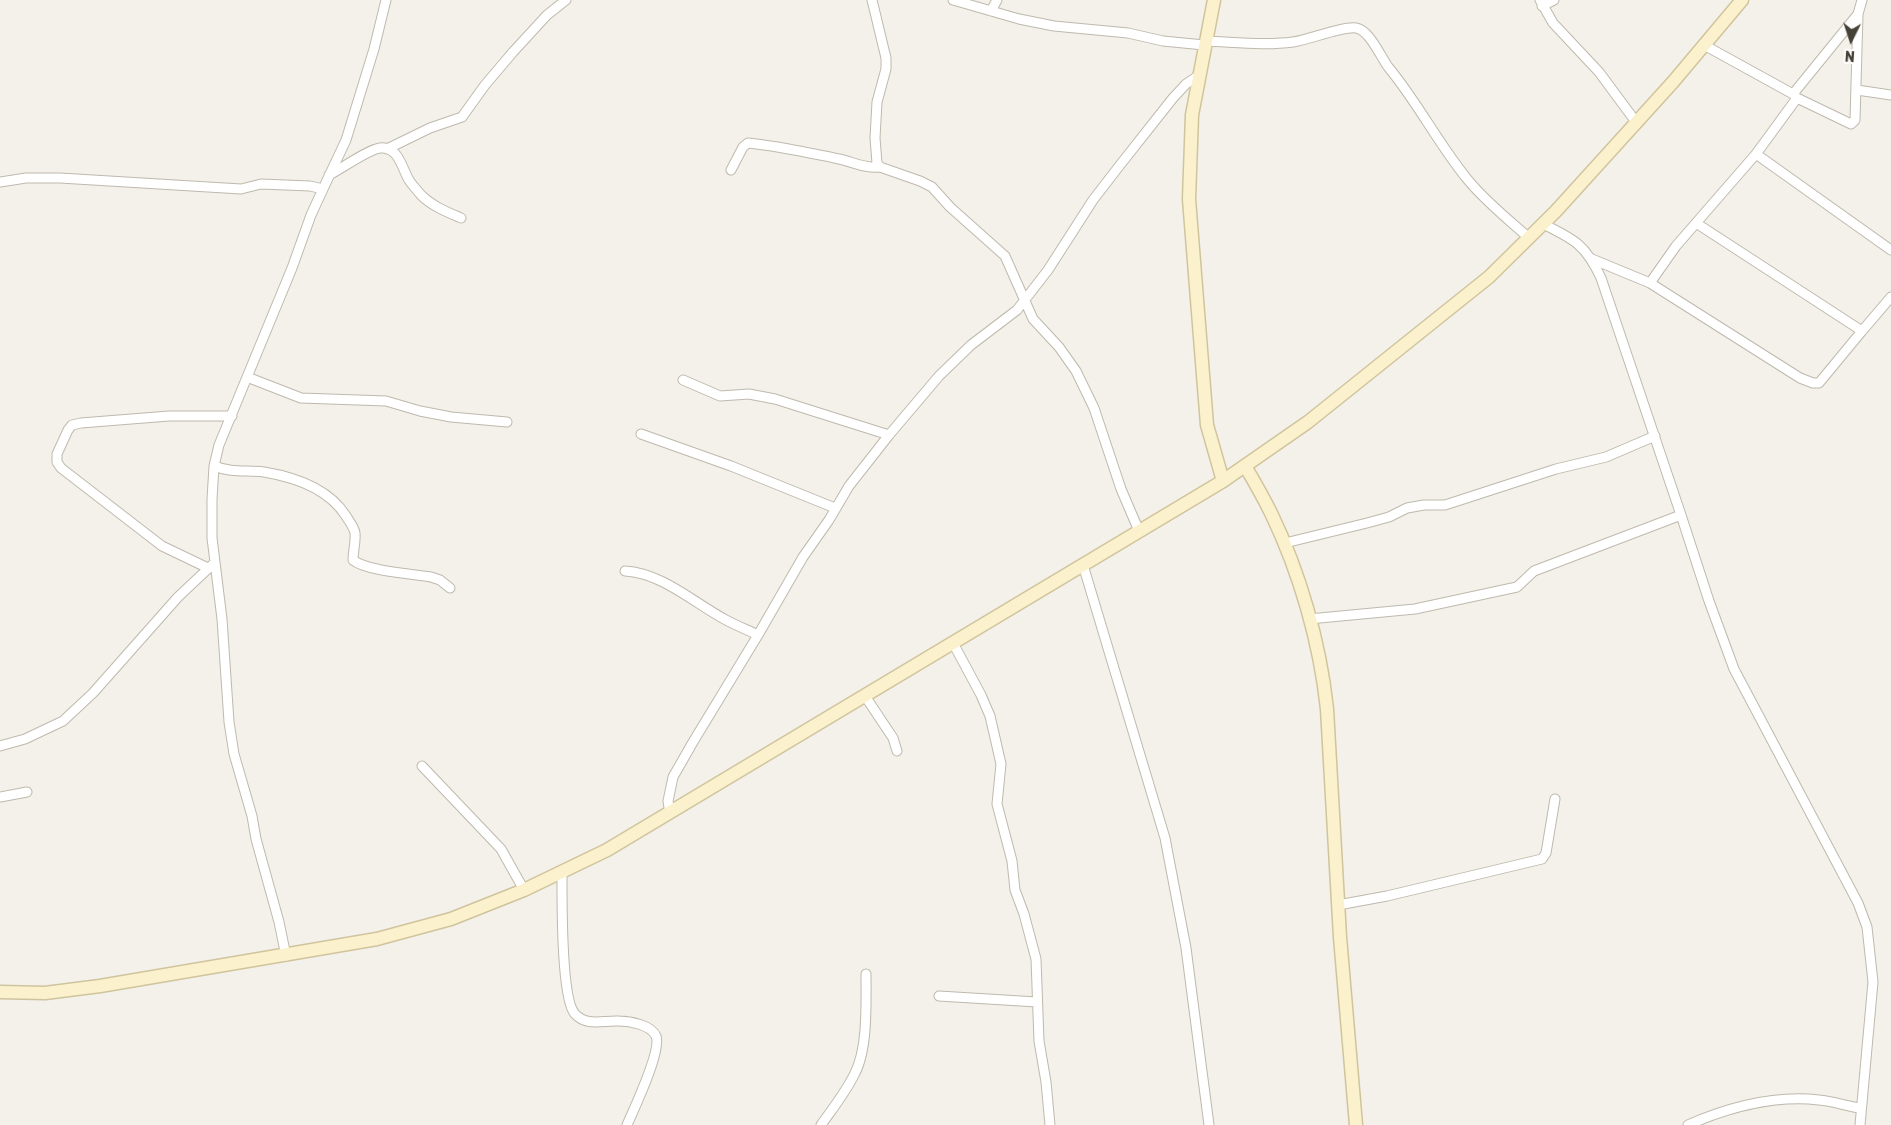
<!DOCTYPE html>
<html>
<head>
<meta charset="utf-8">
<style>
  body { margin:0 }
  #map { position:relative; width:1891px; height:1125px; overflow:hidden; background:#f4f1ea; font-family:Rubik,sans-serif }
  canvas { display:block }
  .north { position:absolute; left:1826px; top:15px; width:50px; height:50px; -webkit-text-stroke:4px #fff; paint-order:stroke; rotate:184deg; font-size:14px; font-weight:700; line-height:20px; text-align:center; color:#474238 }
  .north::after { content:''; display:block; margin:auto; width:18px; height:22px; background:#474238; clip-path:polygon(50% 0,100% 100%,50% 72%,0 100%) }
</style>
</head>
<body>
<div id="map">
<canvas width="1891" height="1125"></canvas>
<div class="north">N</div>
</div>
<script>
const ctx = document.querySelector('canvas').getContext('2d');
ctx.lineJoin = 'round';
function trace(path, color, width, dash) { ctx.strokeStyle = color; ctx.lineWidth = width; ctx.lineCap = dash ? 'butt' : 'round'; ctx.setLineDash(dash || []); ctx.stroke(path); }
const street = new Path2D(`
  M872 0 886 58V69L877 102 875 138 877 163 880 167 920 181 932 187 950 207 1005 256 1033 319 1059 347 1076 371 1094 408 1121 489 1139 531
  M953 0 1019 19 1054 26 1128 33 1163 41 1204 45
  M1540 0 1553 23 1599 72 1636 122
  M1542 6 1554 0
  M991 11 997 0
  M1205 41C1234 42 1264 46 1293 42 1308 40 1343 26 1356 28 1370 30 1381 58 1389 68 1418 103 1439 145 1468 180 1486 202 1508 219 1529 238
  M1704 45 1793 94 1797 98 1851 124 1855 120 1858 14 1862 0
  M1857 90 1891 95
  M1793 94 1858 14
  M387 149 430 128 462 117 485 85 513 52 547 15 566 0
  M1756 154 1891 250
  M731 170 743 147 748 143C779 146 809 153 839 159 853 162 866 169 880 167
  M329 175C341 169 369 149 380 148 399 146 402 169 409 180 412 185 417 190 421 195 432 206 447 212 461 218
  M0 182 26 178H60L241 189 261 184 310 186 323 189 346 140 374 49 386 0
  M1696 223 1862 331 1891 297
  M1543 224C1574 239 1586 245 1601 278L1681 515 1709 601 1734 669 1858 903 1867 927 1873 982 1860 1125
  M1592 259 1650 283 1800 378 1813 383H1819L1862 331
  M1650 283 1676 246 1756 154 1797 98
  M247 377 301 398 386 401 420 411 451 417 507 422
  M683 380 720 396 749 394 775 399 889 435
  M641 434 731 466 835 508
  M214 466C232 473 245 470 264 472 294 477 329 489 346 516 349 521 354 527 355 533 356 541 353 551 353 560 366 571 413 574 431 577L440 580 450 588
  M1285 543 1367 523 1389 517 1407 508 1424 505H1445L1556 469 1606 457 1655 436
  M1083 565 1165 838 1186 948 1209 1125
  M208 568 162 546 61 468 57 462V454L68 430 72 425 81 423 169 416H232
  M625 571C662 573 694 603 726 620 737 626 748 630 758 635
  M1309 619 1415 609 1517 587 1534 571 1681 515
  M953 643 981 695 990 716 996 742 1001 764 997 804 1012 861 1015 890 1024 914 1036 959 1039 1041 1046 1082 1050 1125
  M865 696 893 738 897 751
  M0 746 25 739 63 721 93 693 178 597 212 565
  M422 766 501 849 524 890
  M0 797 27 792
  M670 813 668 801 673 777 693 742 758 635 803 557 829 520 849 486 889 435 939 376 971 345 1017 310 1048 270 1093 200 1120 165 1173 98 1186 84 1198 76
  M562 872C562 897 561 999 575 1014 587 1027 603 1020 619 1021 630 1021 651 1025 656 1036 662 1050 634 1109 627 1125
  M1338 905 1387 896 1542 859 1546 853 1555 799
  M286 956 279 922 256 839 252 816 234 754 229 722 222 619 212 538V499L214 466 219 445 292 268 311 215 323 189
  M939 996 1037 1002
  M821 1125C833 1108 846 1092 855 1073 868 1048 866 1002 866 974
  M1688 1125C1727 1108 1775 1095 1819 1100 1833 1101 1846 1106 1860 1108`);
const secondary = new Path2D(`
  M1214 0 1192 115 1189 199 1207 425 1223 481
  M1245 466C1254 481 1263 497 1271 513 1300 573 1320 643 1327 709L1340 937 1356 1125
  M0 992 45 993 100 986 377 939 451 919 524 890 607 850 1223 481 1308 422 1489 277 1556 211 1673 82 1742 0`);
trace(street, '#bfb9ad', 11);
trace(secondary, '#d0c49d', 15);
trace(street, '#fff', 9);
trace(secondary, '#fbf1cd', 12);
</script>
</body>
</html>
